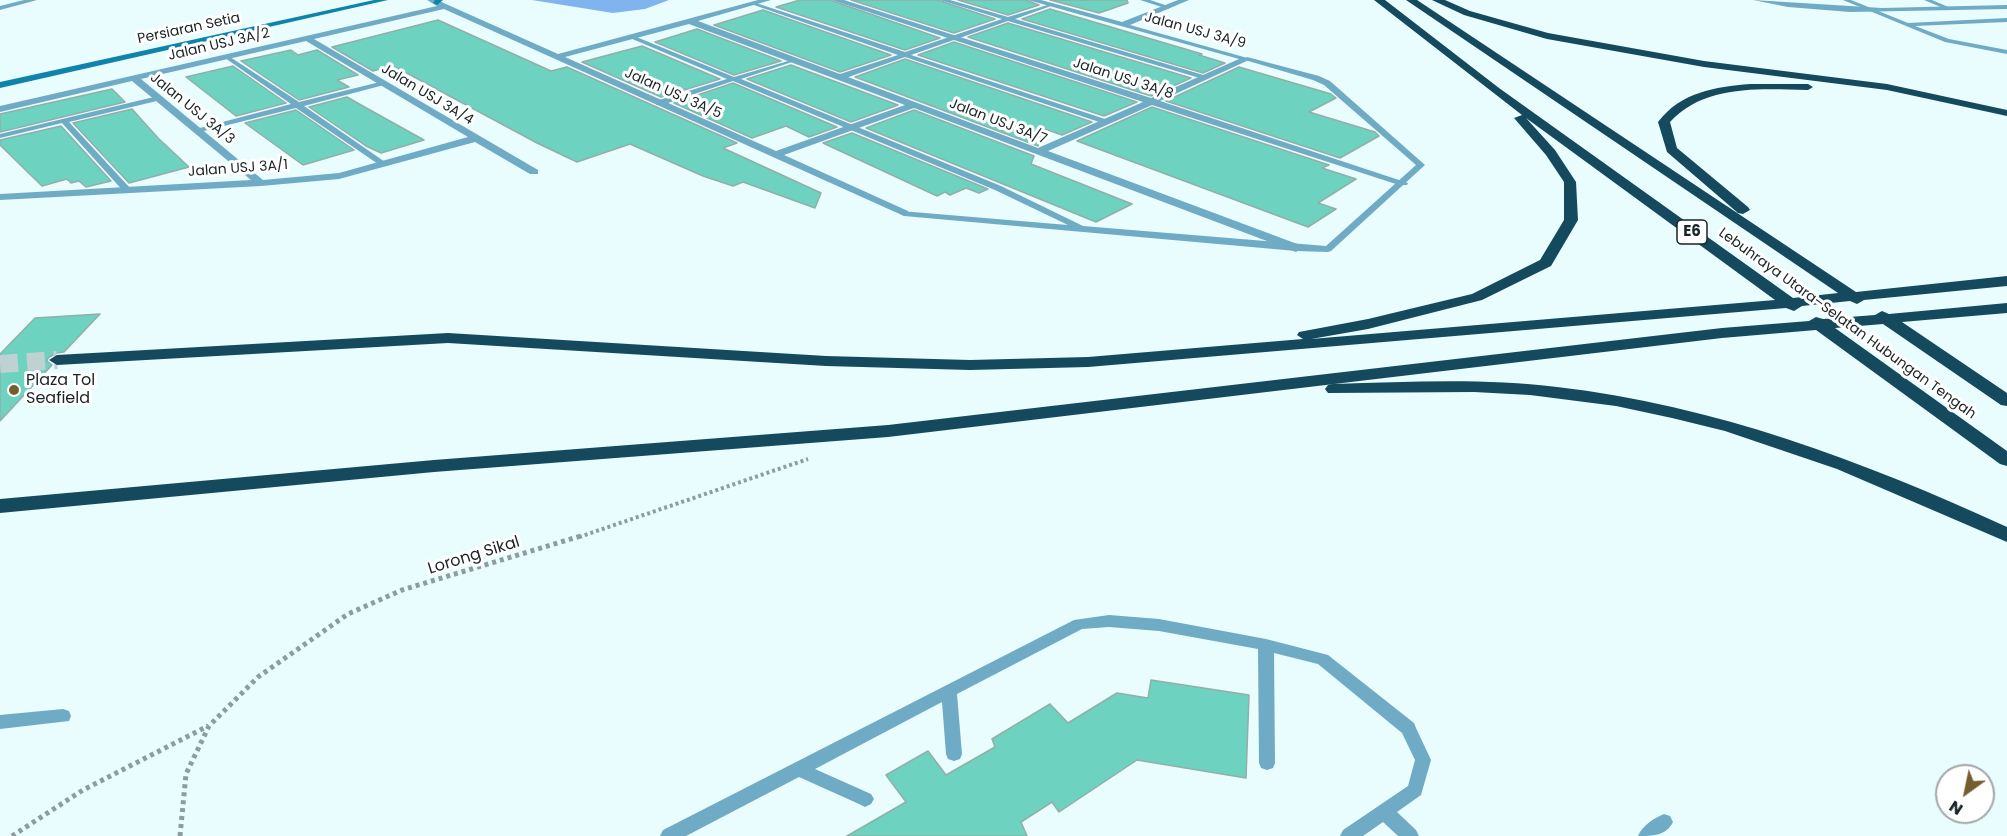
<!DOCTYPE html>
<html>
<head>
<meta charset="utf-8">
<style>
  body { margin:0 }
  #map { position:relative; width:2007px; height:836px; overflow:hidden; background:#e9fcfe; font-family:Poppins,sans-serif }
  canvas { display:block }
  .north { position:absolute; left:1935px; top:764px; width:60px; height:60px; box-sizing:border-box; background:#fff; border:2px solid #a3a7a8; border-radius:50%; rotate:213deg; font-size:16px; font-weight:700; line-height:24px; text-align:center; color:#182425 }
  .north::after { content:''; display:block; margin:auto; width:21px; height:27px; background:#755e2e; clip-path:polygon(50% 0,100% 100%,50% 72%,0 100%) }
</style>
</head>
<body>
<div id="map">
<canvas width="2007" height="836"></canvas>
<div class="north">N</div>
</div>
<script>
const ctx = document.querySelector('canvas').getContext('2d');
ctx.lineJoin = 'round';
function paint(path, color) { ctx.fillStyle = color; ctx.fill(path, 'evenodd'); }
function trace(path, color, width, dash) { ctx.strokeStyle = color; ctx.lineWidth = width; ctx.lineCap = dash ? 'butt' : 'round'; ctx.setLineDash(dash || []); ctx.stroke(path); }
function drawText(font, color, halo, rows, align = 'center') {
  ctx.font = font + ' Poppins,sans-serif'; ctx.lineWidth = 6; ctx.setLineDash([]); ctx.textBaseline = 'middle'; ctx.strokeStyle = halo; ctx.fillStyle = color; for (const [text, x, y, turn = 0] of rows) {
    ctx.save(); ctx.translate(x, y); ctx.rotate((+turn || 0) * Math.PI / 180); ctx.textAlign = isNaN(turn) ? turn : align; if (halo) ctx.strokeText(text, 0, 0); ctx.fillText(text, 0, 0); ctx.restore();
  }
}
paint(new Path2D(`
  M532 0H669L645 9 613 13Z`), '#80b4ee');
const building = new Path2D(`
  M800 0H830L940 38 905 50 776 7Z
  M851 0H938L995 19 954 33Z
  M958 0H1026L1039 5 1008 15Z
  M1050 0H1127L1128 3 1099 13Z
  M1050 9 1202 54 1199 55 1225 63 1203 73 1022 19Z
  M763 10 891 55 840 72 714 25Z
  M438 20 551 71 567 67 737 143 723 148 821 193 815 208 743 182 733 186 703 176 630 144 577 162 537 143 403 71 391 66 373 71 332 47Z
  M1008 23 1191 78 1151 96 968 37Z
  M697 29 781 61 734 75 655 42Z
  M954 42 1137 102 1104 116 918 55Z
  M642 46 720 79 661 97 582 62Z
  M291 50 298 55 317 50 358 75 337 80 349 87 299 100 241 61Z
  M905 59 1092 122 1062 135 1045 129 1038 146 855 77Z
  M791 65 898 105 851 122 747 79Z
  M233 66 286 103 236 116 186 77Z
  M1239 67 1331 94 1336 98 1309 112 1375 132 1379 136 1340 158 1166 101Z
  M733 83 837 127 809 137 786 126 752 138 674 103Z
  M112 89 125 102 0 132V114Z
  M347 97 361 105 424 140 381 153 366 146 309 107Z
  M1152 107 1329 165 1322 168 1356 179 1318 203 1336 209 1308 227 1077 141Z
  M132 109 158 138 189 167 129 183 73 123Z
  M296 110 354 150 303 165 245 123Z
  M914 110 1034 156 1031 164 1132 204 1096 222 866 128Z
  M61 126 111 181 86 187 79 181 71 183 67 179 42 186 0 145V140Z
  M852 133 988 189 979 193 966 188 950 195 945 192 937 196 823 143Z
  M100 314 64 352 56 353 48 358 47 361 52 365 0 421V354L35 318Z
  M1151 680 1249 695 1246 778 1137 760 1059 812 1052 802 1021 822 1027 836H847L906 802 886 775 928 751 946 775 995 747 992 739 1050 704 1068 723 1117 693 1148 698Z`);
paint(building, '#6dd3c0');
trace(building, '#91afa8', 1.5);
trace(new Path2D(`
  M0 364 57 360`), '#bfd1d3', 18, [18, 9]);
trace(new Path2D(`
  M579 537 808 459`), '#8d9d9e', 4, [3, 3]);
trace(new Path2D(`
  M12 836 83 790 208 726
  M180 836 186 774 209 726 258 677 348 614 402 590 584 535`), '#8d9d9e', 5, [4, 4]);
paint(new Path2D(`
  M940 0H950L1008 17 1051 4V6L1015 19 1210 77 1203 79 1008 21 911 55 1108 120 1109 122 1105 124 905 57 843 79H837V75L898 55 751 4 756 3 905 52 1002 19Z
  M1140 0H1150L1171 7 1168 9Z
  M1843 0H1851L1908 23 2007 18V22L1915 26 1949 39 2007 50V54L1945 42Z
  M1924 0H1932L1953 9 1948 10Z
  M630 36H634L734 77 795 59V61L741 79 1001 186 1083 226 1326 246 1416 165 1324 85 1313 80 1245 60 1244 59 1247 57 1319 76 1330 81 1425 165 1331 251 1328 252 1296 251 904 216 899 213 901 211 1068 225 995 190 733 81 662 105H656V101L727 79 630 38Z
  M227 55 299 102 384 81V85L304 106 388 164 381 166 296 108 196 133V129L291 104 225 58V56Z
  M158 96 162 98 161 100 69 122 131 189V193H125L62 123 0 138V134Z
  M1109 615 1159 619 1266 639 1328 655 1414 723 1416 728 1431 760 1421 795 1397 812 1416 830 1419 836H1398L1383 822 1363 836H1340L1343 830 1408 786 1415 760 1402 733 1318 664 1274 653 1275 763 1273 768 1267 770 1261 768 1259 763 1258 649 1159 631 1109 627 1082 629 957 694 962 754 960 759 954 761 948 759 946 754 942 702 815 769 871 794 874 799 871 804 865 807 859 804 799 777 686 836H660L663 830 1074 620Z
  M63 709 69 711 71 716 69 721 0 729V715Z
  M1664 814 1670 816 1673 822C1666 836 1653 836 1638 836 1642 826 1654 818 1664 814Z`), '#70abc5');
paint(new Path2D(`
  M24 0H37L0 10V6Z
  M427 0H437L558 54 758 0H771L698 21 1038 148 1143 102 832 0H844L1151 98 1239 59 1028 0H1041L1122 22 1178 0H1189L1130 25 1251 59 1160 101 1408 183 1407 185H1399L1152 105 1048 151 1300 245 1302 248 1296 252 914 108 784 155 908 211V215L904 216 444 9 314 39 538 170V174H530L475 142 339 179 261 186 0 200V194L251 180 132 81 0 112V106L437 6ZM689 24 905 105 776 151 565 57ZM306 41 468 137 339 173 263 180 141 79Z
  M1753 0 1882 8 2007 5V9L1850 12 1788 7Z`), '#70abc5');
paint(new Path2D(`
  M374 0H388L0 88V82Z
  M435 0H443L437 5 433 3Z`), '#0e84ab');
paint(new Path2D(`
  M1374 0H1385L1499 88 1793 298 1838 293 1406 0H1417L1856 292 2007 276V286L1864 300 1857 304 1850 301 1802 306 1794 311 1786 308 1088 367 970 370 826 366 448 343 57 365 49 360 57 355 448 333 826 356 970 360 1088 357 1303 339 1297 335 1299 332 1368 319 1472 294 1540 260 1564 220V182L1546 155 1514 118 1522 115ZM1526 118 1775 300 1311 339 1368 329 1482 300 1551 266 1578 220 1576 182 1555 150Z
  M1432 0H1445L1470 11 1548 33 1704 61 1887 84 2007 110V116L1887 90 1704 67 1547 39 1464 15Z
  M1750 84H1808L1813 87 1808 90C1760 89 1705 84 1670 122L1677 148 1748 207 1750 210 1743 214 1738 213 1667 152 1658 122C1681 92 1715 87 1750 84Z
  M2007 303V313L1902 322 2007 393V406L2001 405 1883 324 1835 328 2007 451V466L2000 464 1816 330 1722 338 1334 384C1408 382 1483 378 1557 387 1714 405 1863 461 2007 527V542L1837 469 1725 431 1672 418 1616 406 1530 395 1474 392 1328 393 1325 389 1328 385 1334 384 888 437 434 472 0 513V499L434 460 888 425 1722 328 1809 321 1816 317 1823 319 1875 315 1882 311 1889 314Z`), '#154a5e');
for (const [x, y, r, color] of [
  [14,390,6,"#755e2e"]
]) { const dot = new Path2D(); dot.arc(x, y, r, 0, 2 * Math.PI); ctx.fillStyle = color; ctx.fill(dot); trace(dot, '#fff', 2); }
drawText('14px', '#182425', '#fff', [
  ["Persiaran Setia",189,29,-12],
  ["Jalan USJ 3A/9",1195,31,15],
  ["Jalan USJ 3A/2",219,45,-13],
  ["Jalan USJ 3A/8",1123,79,18],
  ["Jalan USJ 3A/5",673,94,24],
  ["Jalan USJ 3A/4",427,95,31],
  ["Jalan USJ 3A/3",192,109,39],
  ["Jalan USJ 3A/7",998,122,21],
  ["Jalan USJ 3A/1",238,169,-4],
  ["Lebuhraya Utara–Selatan Hubungan Tengah",1847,324,36]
]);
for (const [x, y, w] of [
  [1692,232,30]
]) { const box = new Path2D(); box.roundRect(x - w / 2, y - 12, w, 24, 4.5); ctx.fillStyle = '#fff'; ctx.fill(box); trace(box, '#182425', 1.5); }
drawText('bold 15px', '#182425', null, [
  ["E6",1692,232]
]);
drawText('16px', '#182425', '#fff', [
  ["Plaza Tol",26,381],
  ["Seafield",26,399]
], 'left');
drawText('16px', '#182425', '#fff', [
  ["Lorong Sikal",474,556,-17]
]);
</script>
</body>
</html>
